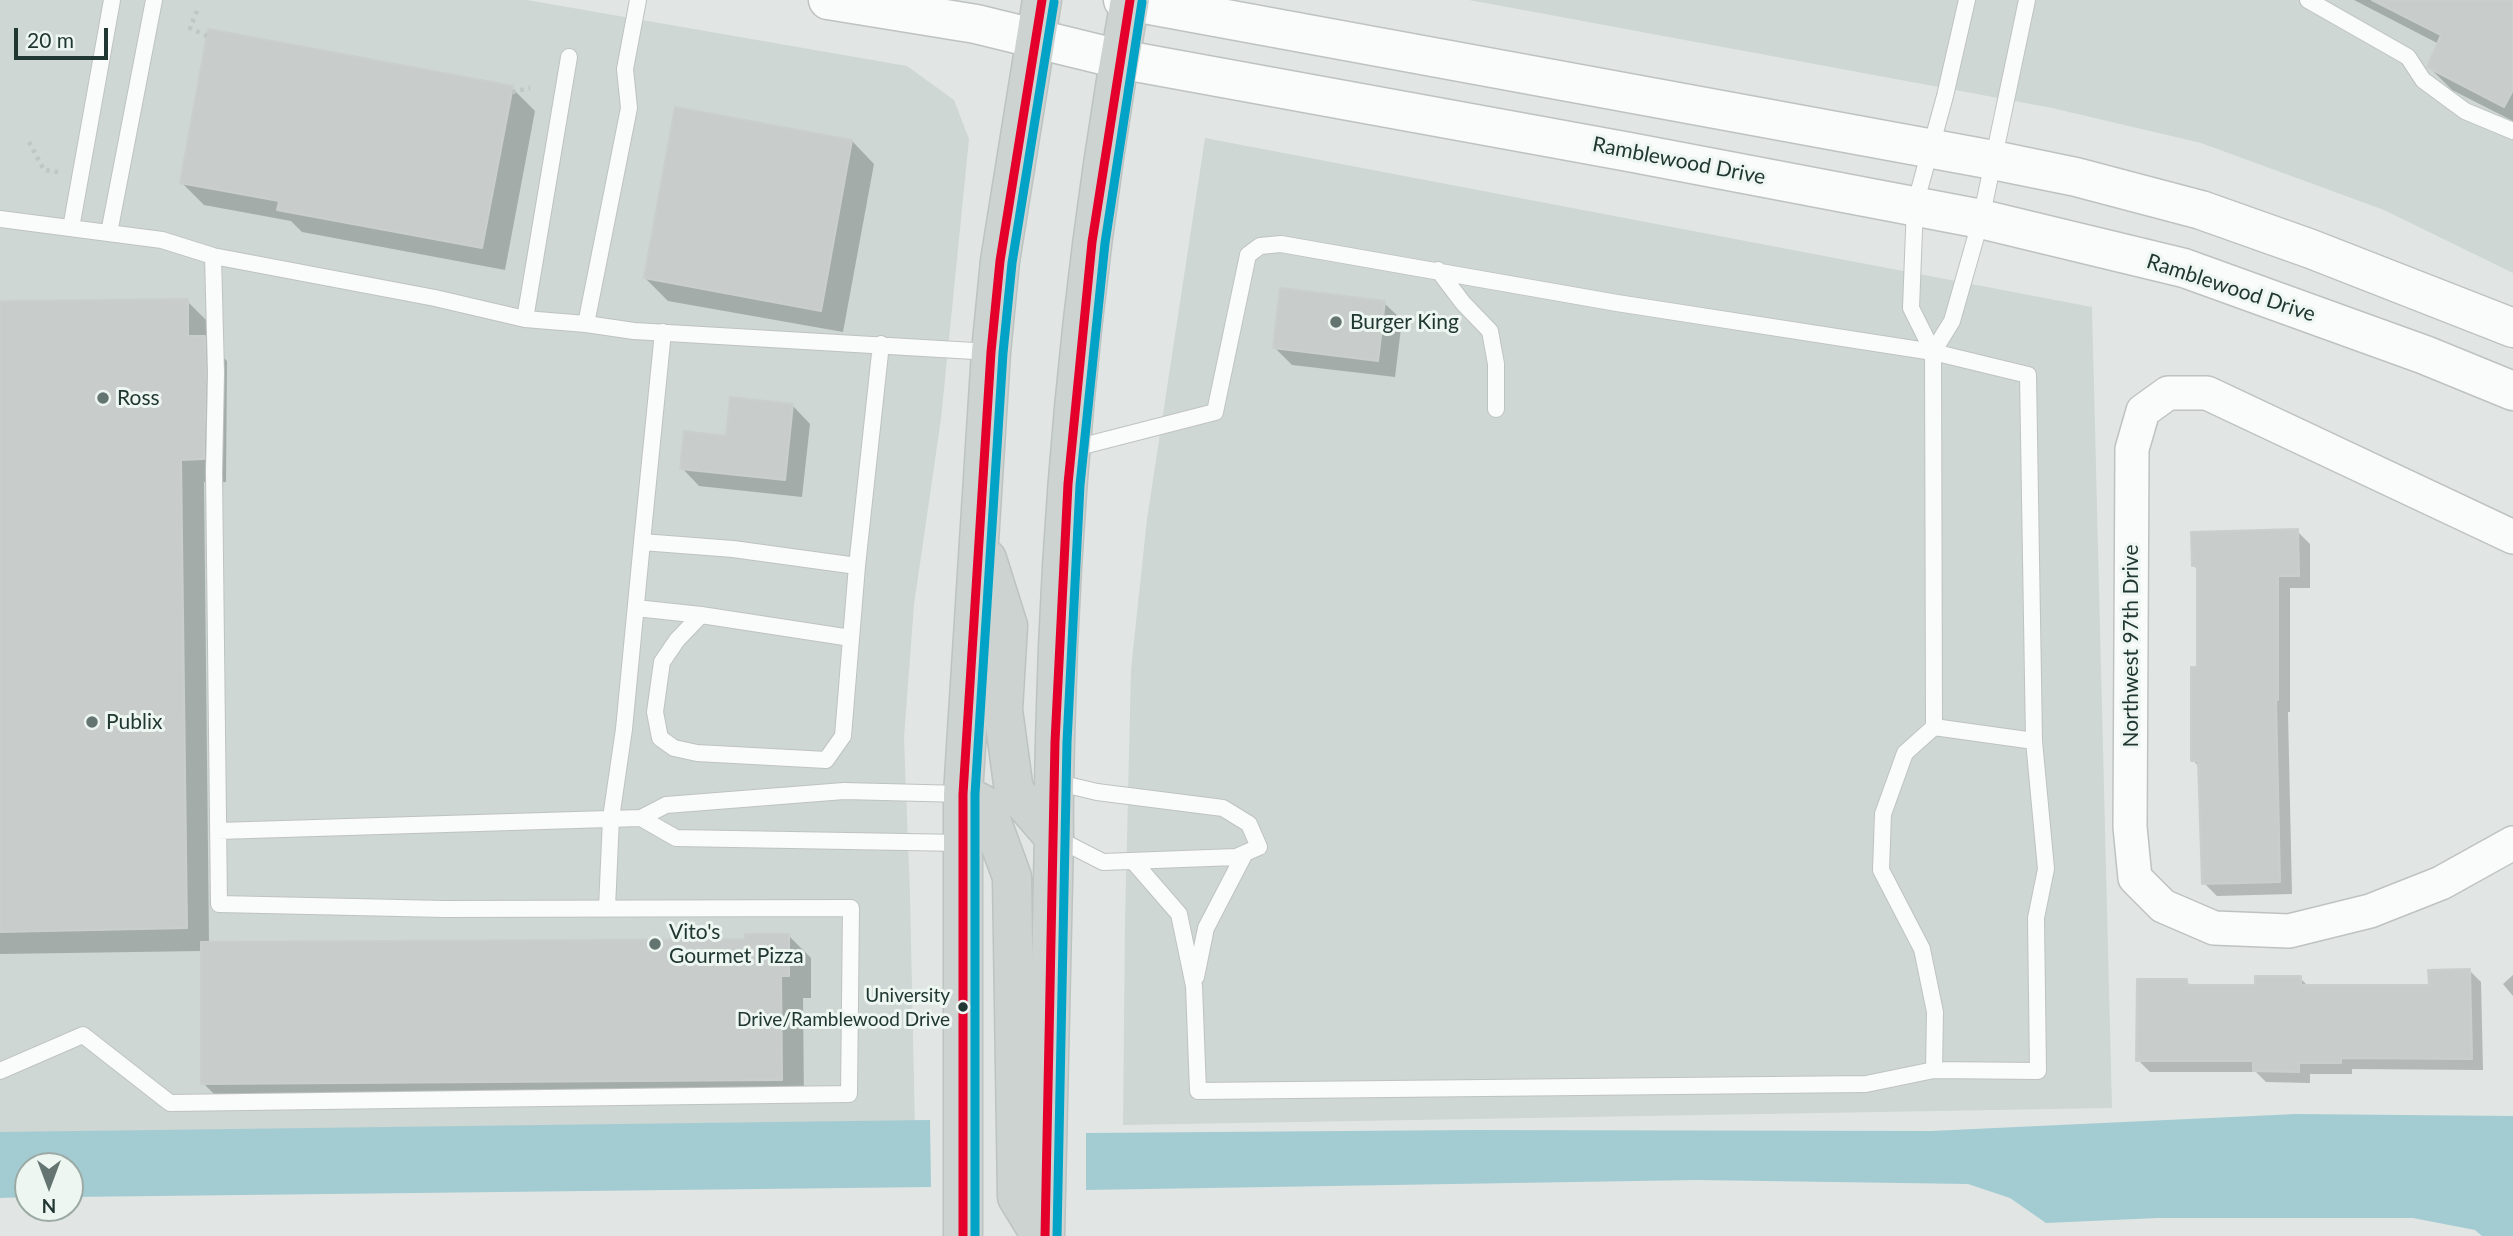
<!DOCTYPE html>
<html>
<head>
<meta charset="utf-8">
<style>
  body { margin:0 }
  #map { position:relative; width:2513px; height:1236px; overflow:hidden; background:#e1e6e4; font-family:Lato,sans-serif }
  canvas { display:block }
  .north { position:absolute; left:14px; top:1152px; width:70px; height:70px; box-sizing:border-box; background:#eef6f2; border:2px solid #9caaa5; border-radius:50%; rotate:180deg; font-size:19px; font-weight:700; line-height:28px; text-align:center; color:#213732 }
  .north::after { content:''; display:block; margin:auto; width:24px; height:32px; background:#647470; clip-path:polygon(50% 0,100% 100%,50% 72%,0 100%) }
  .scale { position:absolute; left:14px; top:28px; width:94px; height:32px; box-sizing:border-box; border:4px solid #213732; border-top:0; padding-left:9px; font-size:21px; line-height:24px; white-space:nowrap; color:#213732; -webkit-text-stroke:5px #eef6f2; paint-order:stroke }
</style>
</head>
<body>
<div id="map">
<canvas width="2513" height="1236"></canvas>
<div class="north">N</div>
<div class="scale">20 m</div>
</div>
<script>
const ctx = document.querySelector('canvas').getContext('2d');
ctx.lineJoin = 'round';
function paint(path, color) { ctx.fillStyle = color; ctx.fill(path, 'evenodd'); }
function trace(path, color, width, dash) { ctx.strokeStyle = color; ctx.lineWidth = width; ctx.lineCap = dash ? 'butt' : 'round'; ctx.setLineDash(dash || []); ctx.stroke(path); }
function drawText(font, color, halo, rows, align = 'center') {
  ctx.font = font + ' Lato,sans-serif'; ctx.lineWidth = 6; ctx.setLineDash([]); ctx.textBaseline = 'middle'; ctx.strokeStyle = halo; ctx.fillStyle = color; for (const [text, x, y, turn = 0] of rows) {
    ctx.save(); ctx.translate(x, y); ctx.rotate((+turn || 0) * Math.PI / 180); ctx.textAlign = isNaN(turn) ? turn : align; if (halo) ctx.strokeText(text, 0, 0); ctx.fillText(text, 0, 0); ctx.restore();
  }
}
paint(new Path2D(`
  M0 0H527L907 66 954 100 969 139 941 419 914 605 904 738 910 894 915 1129 0 1138Z
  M1469 0H2513V273L2384 210 2201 143 2052 108Z
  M1205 138 2092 307 2112 1108 1123 1125 1125 921 1131 669 1147 519Z`), '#ced7d4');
paint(new Path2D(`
  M2296 1114 2513 1116V1236H2482L2475 1230 2413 1218H2158L2046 1223 2010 1198 1968 1184 1697 1180 1086 1190V1133L1473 1130 1931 1131Z
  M930 1120 931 1187 70 1197V1166H28V1197L0 1198V1132Z`), '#a3cbd2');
paint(new Path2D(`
  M2354 0H2513V121L2452 90 2429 67 2439 44Z
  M512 88 535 111 505 270 302 232 291 221 204 205 181 182Z
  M852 141 874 164 843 332 668 301 645 278Z
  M187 301 210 324V344L227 361 226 482H204L209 944 747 941 788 935 811 958V998H803L804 1102 226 1106 203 1083 202 951 0 954V303Z
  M1384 303 1402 320 1395 377 1292 365 1274 347Z
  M793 406 810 424 802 497 699 486 682 468 727 438Z
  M2297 531 2310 544V588H2290V712H2288L2292 894 2217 896 2204 883 2200 768 2193 760 2199 668V571L2194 566Z
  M2470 971 2481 982 2483 1070 2352 1069V1074H2310V1083L2266 1082 2256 1072H2150L2138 1060 2186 981 2192 987 2256 986 2300 978 2308 986 2430 987Z
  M2513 975V996L2503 984Z`), '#0003');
const building = new Path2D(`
  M2372 0H2513V90L2504 107 2427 67 2441 35Z
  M208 29 513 86 482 248 277 210 279 201 180 183Z
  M675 107 852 140 821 311 644 278Z
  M1280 288 1385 301 1378 361 1273 348Z
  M188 299V336H205L206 373 204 459 181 460 187 928 0 932V301Z
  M730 397 793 404 785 480 680 469 684 431 726 436Z
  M2298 529 2299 576H2278V700H2276L2280 882 2202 884 2198 761H2191V667H2197V566H2192L2191 532Z
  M745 934H789V976H781L782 1080 201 1084V942L745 939Z
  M2470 969 2472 1059 2341 1058V1063H2299V1072L2253 1071V1061H2136L2137 979H2187V985H2255V976H2301V985H2429L2428 970Z`);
paint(building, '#c8cdcb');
trace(building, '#cacfcd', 2);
const service = new Path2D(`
  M2308 0 2408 57 2423 80 2465 111 2513 131
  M0 219 162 240 213 256 435 298 525 319 586 324 634 331 991 352
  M71 228 112 0
  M109 233 154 0
  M1438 270 1463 303 1490 331 1496 364V409
  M525 319 569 57
  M586 324 629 108 625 69 638 0
  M663 332 642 542 733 549 857 566 843 736 826 760 697 753 674 748 660 738 655 712 662 662 677 640 701 615
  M1933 352 1952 321 1981 219 2027 0
  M1071 449 1215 412 1248 255 1260 246 1281 244 1617 303 1933 352 2028 375 2034 741 2046 869 2036 918 2038 1071 1934 1070 1935 1012 1922 949 1881 870 1883 814 1905 753 1934 727 1933 352 1911 308 1915 205 1945 96 1967 0
  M857 566 881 344
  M636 608 701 615 851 638
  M1934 727 2034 741
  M1055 782 1097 792 1223 808 1249 824 1259 847 1236 857 1103 862 1056 838
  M641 818 676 838 962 843
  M218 831 641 818 666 805 844 791 963 794
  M1133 861 1179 914 1194 986 1198 1091 1866 1084 1934 1070
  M607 908 611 818 624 729 642 542
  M1196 977 1206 928 1245 853
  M0 1071 83 1035 170 1103 849 1094 851 908 444 909 219 904 214 472 216 373 213 256`);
const minor = new Path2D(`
  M2513 537 2207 393H2168L2143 411 2132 449 2130 827 2135 878 2163 906 2214 928 2289 931 2370 911 2441 883 2513 843`);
const tertiary = new Path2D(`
  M828 0 976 24 1119 59 1629 152 1981 219 2184 268 2425 355 2513 391
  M1123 0 1993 160 2076 177 2201 210 2311 249 2513 328`);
const primary = new Path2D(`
  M987 559 1008 626 1003 710 1014 791 1054 837
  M963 794 986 806 1012 877 1017 1197 1041 1236
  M963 1236V794L991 352 1000 261 1042 0
  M1045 1236 1054 837C1053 774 1056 710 1058 647 1067 430 1091 214 1130 0`);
trace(service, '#bec3c1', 18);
trace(minor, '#bec3c1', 36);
trace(tertiary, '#bec3c1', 41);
trace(primary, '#bcc3c1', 41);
trace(new Path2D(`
  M197 11 190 28 207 36
  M512 92 530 88
  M29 142 44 170 58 172`), '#bfc6c5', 4.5, [3.5, 5]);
trace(service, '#fafbfb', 16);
trace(minor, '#fafbfb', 33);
trace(tertiary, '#fafbfb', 38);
trace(primary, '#ccd3d1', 38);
trace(new Path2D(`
  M963 1236V794L991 352 1000 261 1042 0
  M1045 1236 1055 742 1068 484 1092 242 1130 0`), '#e4002b', 9);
trace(new Path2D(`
  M975 1236V794L1003 353 1012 263 1054 2
  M1057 1236 1067 742 1080 485 1105 243 1142 2`), '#02a3c6', 9);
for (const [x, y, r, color] of [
  [1336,322,7,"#647470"],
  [103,398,7,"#647470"],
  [92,722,7,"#647470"],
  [655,944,7,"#647470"],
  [963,1007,6,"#213732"]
]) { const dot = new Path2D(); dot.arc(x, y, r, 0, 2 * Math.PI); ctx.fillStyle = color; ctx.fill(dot); trace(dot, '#eef6f2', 2.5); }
drawText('19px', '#213732', '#eef6f2', [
  ["University",950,996],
  ["Drive/Ramblewood Drive",950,1020]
], 'right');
drawText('21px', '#213732', '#eef6f2', [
  ["Ramblewood Drive",1679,161,11],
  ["Ramblewood Drive",2231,288,18],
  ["Northwest 97th Drive",2131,646,-90]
]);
drawText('21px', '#213732', '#eef6f2', [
  ["Burger King",1350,322],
  ["Ross",117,398],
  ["Publix",106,722],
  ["Vito's",669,932],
  ["Gourmet Pizza",669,956]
], 'left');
</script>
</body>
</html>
